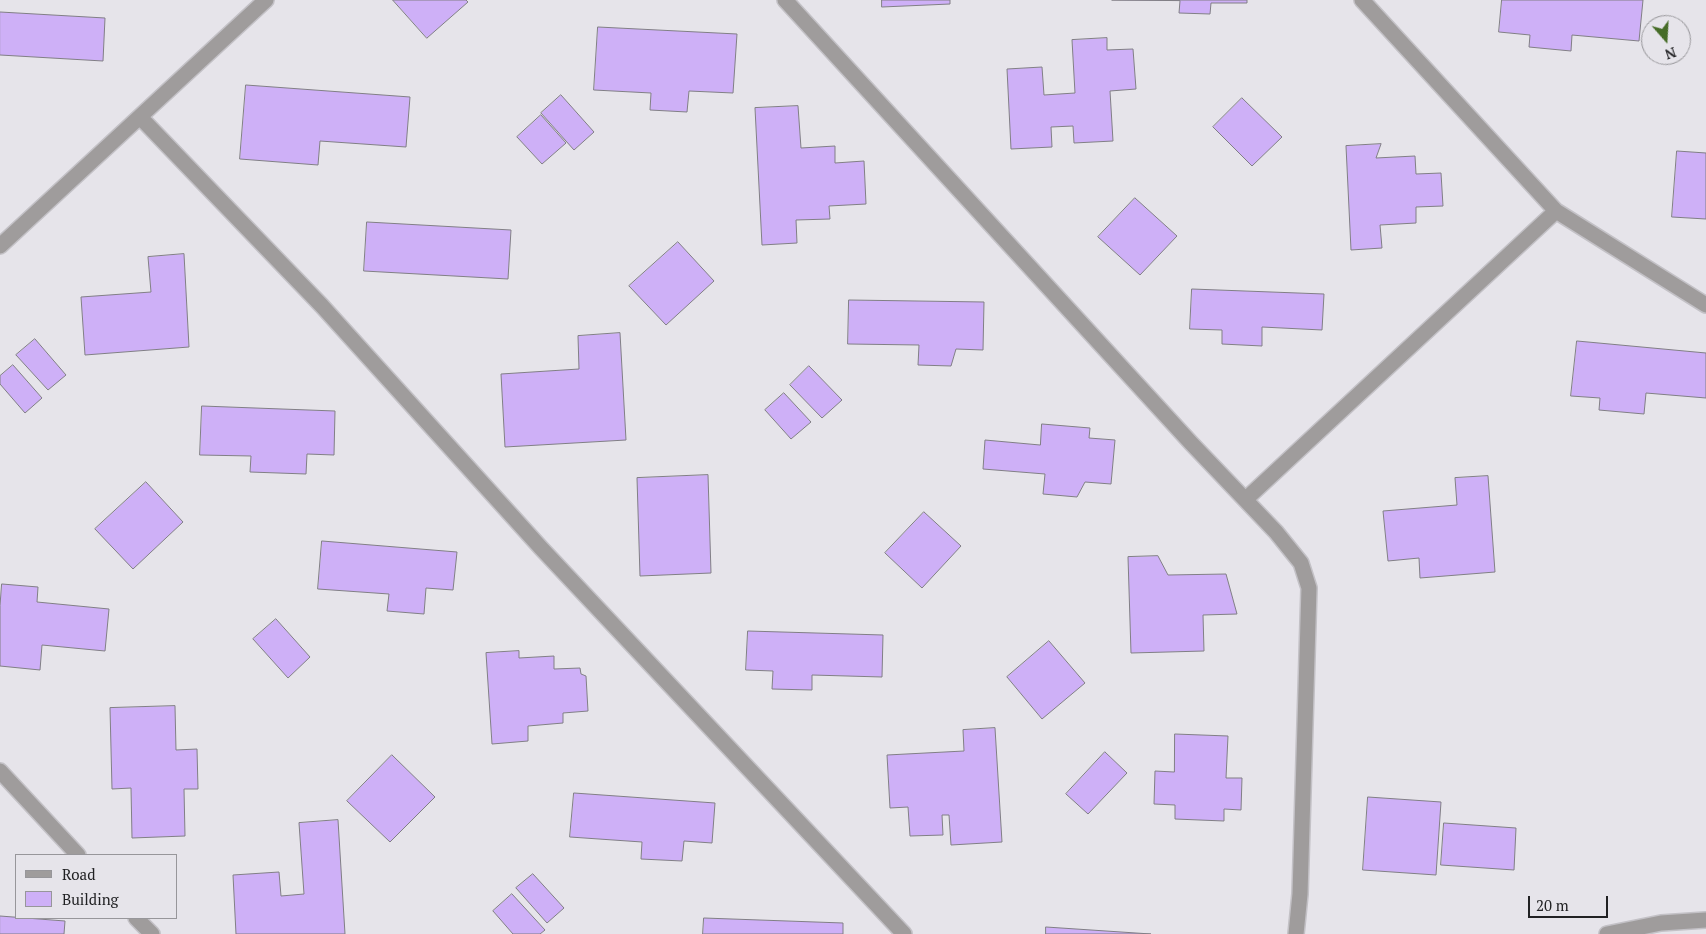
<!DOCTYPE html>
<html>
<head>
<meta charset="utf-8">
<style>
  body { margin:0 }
  #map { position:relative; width:1706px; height:934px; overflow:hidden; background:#e6e4ea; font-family:"PT Serif",serif }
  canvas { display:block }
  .legend { position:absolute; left:15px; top:854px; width:162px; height:65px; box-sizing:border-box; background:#e6e4ea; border:1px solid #97969a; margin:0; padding:6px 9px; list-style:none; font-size:15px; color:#212123 }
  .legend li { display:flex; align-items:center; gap:10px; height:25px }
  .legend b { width:25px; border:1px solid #97969a }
  .north { position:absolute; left:1641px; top:15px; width:50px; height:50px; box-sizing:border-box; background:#e6e4ea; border:1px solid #97969a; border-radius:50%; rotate:161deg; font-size:14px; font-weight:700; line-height:20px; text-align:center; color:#212123 }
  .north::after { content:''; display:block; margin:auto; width:18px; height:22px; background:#466c27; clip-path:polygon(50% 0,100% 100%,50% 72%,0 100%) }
  .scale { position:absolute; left:1528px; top:896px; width:80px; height:22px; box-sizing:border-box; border:2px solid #212123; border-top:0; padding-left:6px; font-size:15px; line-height:18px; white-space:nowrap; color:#212123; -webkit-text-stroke:4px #e6e4ea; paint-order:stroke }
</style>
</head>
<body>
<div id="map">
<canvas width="1706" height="934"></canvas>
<ul class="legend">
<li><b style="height:6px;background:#9f9c9c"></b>Road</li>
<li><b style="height:14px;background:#ceb0f7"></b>Building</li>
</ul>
<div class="north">N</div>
<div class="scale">20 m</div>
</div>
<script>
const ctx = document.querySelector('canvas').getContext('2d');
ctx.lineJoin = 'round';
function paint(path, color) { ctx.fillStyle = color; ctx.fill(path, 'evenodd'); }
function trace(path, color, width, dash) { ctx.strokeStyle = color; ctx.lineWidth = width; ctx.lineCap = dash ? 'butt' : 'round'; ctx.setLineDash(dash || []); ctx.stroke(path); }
const building = new Path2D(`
  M393 0H466L468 2 427 38Z
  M882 0H950V4L882 7Z
  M1112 0H1247V3H1211L1210 14 1179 13 1180 1Z
  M1502 0H1643L1639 41 1572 35 1571 51 1529 47 1530 35 1499 32Z
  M0 12 105 18 103 61 0 55Z
  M598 27 737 34 733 93 689 91 687 112 650 110 651 93 594 90Z
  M1107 38V50L1133 49 1136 89 1110 91 1113 141 1074 143 1073 126 1051 127 1052 147 1011 149 1007 69 1042 67 1044 95 1075 93 1072 40Z
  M246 85 410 97 406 147 320 141 318 165 240 159Z
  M561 95 594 132 574 150 541 113Z
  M1242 98 1282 137 1252 166 1213 127Z
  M798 106 801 148 835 146V163L864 161 866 204 829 206 830 219 796 220 797 243 762 245 755 108Z
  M541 115 566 143 542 164 517 137Z
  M1381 144 1376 158 1415 156 1416 174 1441 173 1443 206 1416 207V223L1380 225 1382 248 1351 250 1346 146Z
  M1677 151 1706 153V219L1672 217Z
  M1135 198 1177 236 1140 275 1098 237Z
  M367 222 511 230 508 279 364 271Z
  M678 242 714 281 666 325 629 286Z
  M184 254 189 347 85 355 81 297 151 292 148 257Z
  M1192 289 1324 294 1322 330 1262 327V346L1222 344V330L1190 329Z
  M849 300 984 302 983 350 956 349 951 366 918 365 919 345 848 344Z
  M620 333 626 440 505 447 501 374 579 369 578 336Z
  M35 339 66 375 48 390 16 355Z
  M1577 341 1706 353V398L1646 393 1644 414 1599 410 1600 398 1571 396Z
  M13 365 42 398 25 413 0 384V376Z
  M809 366 842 400 822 418 790 385Z
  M784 393 811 422 791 439 765 410Z
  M202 406 335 411 334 455 307 454 306 474 250 472 251 456 200 455Z
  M1042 424 1090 428 1089 438 1115 440 1111 484 1085 482 1077 497 1043 494 1045 474 983 469 985 440 1040 445Z
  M708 475 711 573 640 576 637 478Z
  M1488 476 1495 572 1420 578 1419 558 1388 561 1383 511 1457 505 1455 478Z
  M146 482 183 522 133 569 95 529Z
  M924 512 961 546 922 588 885 553Z
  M322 541 457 552 453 590 426 588 424 614 387 611 389 594 318 589Z
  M1158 556 1168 575 1226 574 1237 614 1203 615 1204 651 1131 653 1128 557Z
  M2 584 38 587 37 602 109 609 105 651 42 645 40 670 0 666V606Z
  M276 619 310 657 288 678 253 639Z
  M748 631 883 635 882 677 812 675V690L772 689 773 671 746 670Z
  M1049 641 1085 683 1042 719 1007 677Z
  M519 651V658L554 656V669L580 668 581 674 586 676 588 711 563 713V723L528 726V741L492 744 486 653Z
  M175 706 176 750 197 749 198 789H184L185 836 132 838 131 788 112 789 110 708Z
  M995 728 1002 842 951 845 949 815H942L943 835 910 836 908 807 890 808 887 755 964 751 963 730Z
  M1175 734 1228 736 1226 778H1242L1241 810 1224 809V821L1175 819V805L1154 804 1155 771 1174 772Z
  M1105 752 1127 773 1088 814 1066 794Z
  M392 755 435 797 390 842 347 801Z
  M574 793 715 803 712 843 684 841 682 861 641 859 642 842 570 837Z
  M1368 797 1441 802 1436 875 1363 870Z
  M338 820 345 934H236L233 875 279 872 281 896 304 894 299 823Z
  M1444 823 1516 828 1514 870 1441 865Z
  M533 874 564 908 547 923 516 888Z
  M512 894 545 930 540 934H513L493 911Z
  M0 916 65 921 64 934H0Z
  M704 918 843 923V934H703Z
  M1046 927 1151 934H1046Z`);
paint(building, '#ceb0f7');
trace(building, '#817f85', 1);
const minor = new Path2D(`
  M785 0 1191 443 1276 532 1301 563 1309 588 1300 894 1296 934
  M1362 0 1556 211 1706 305
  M140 117 322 306 541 548 904 934
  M0 246 266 0
  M1246 499 1556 211
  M0 771 78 855
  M136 918 152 934
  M1607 934 1661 923 1706 920`);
trace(minor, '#c3c1c6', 18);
trace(minor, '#9f9c9c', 15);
</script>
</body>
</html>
